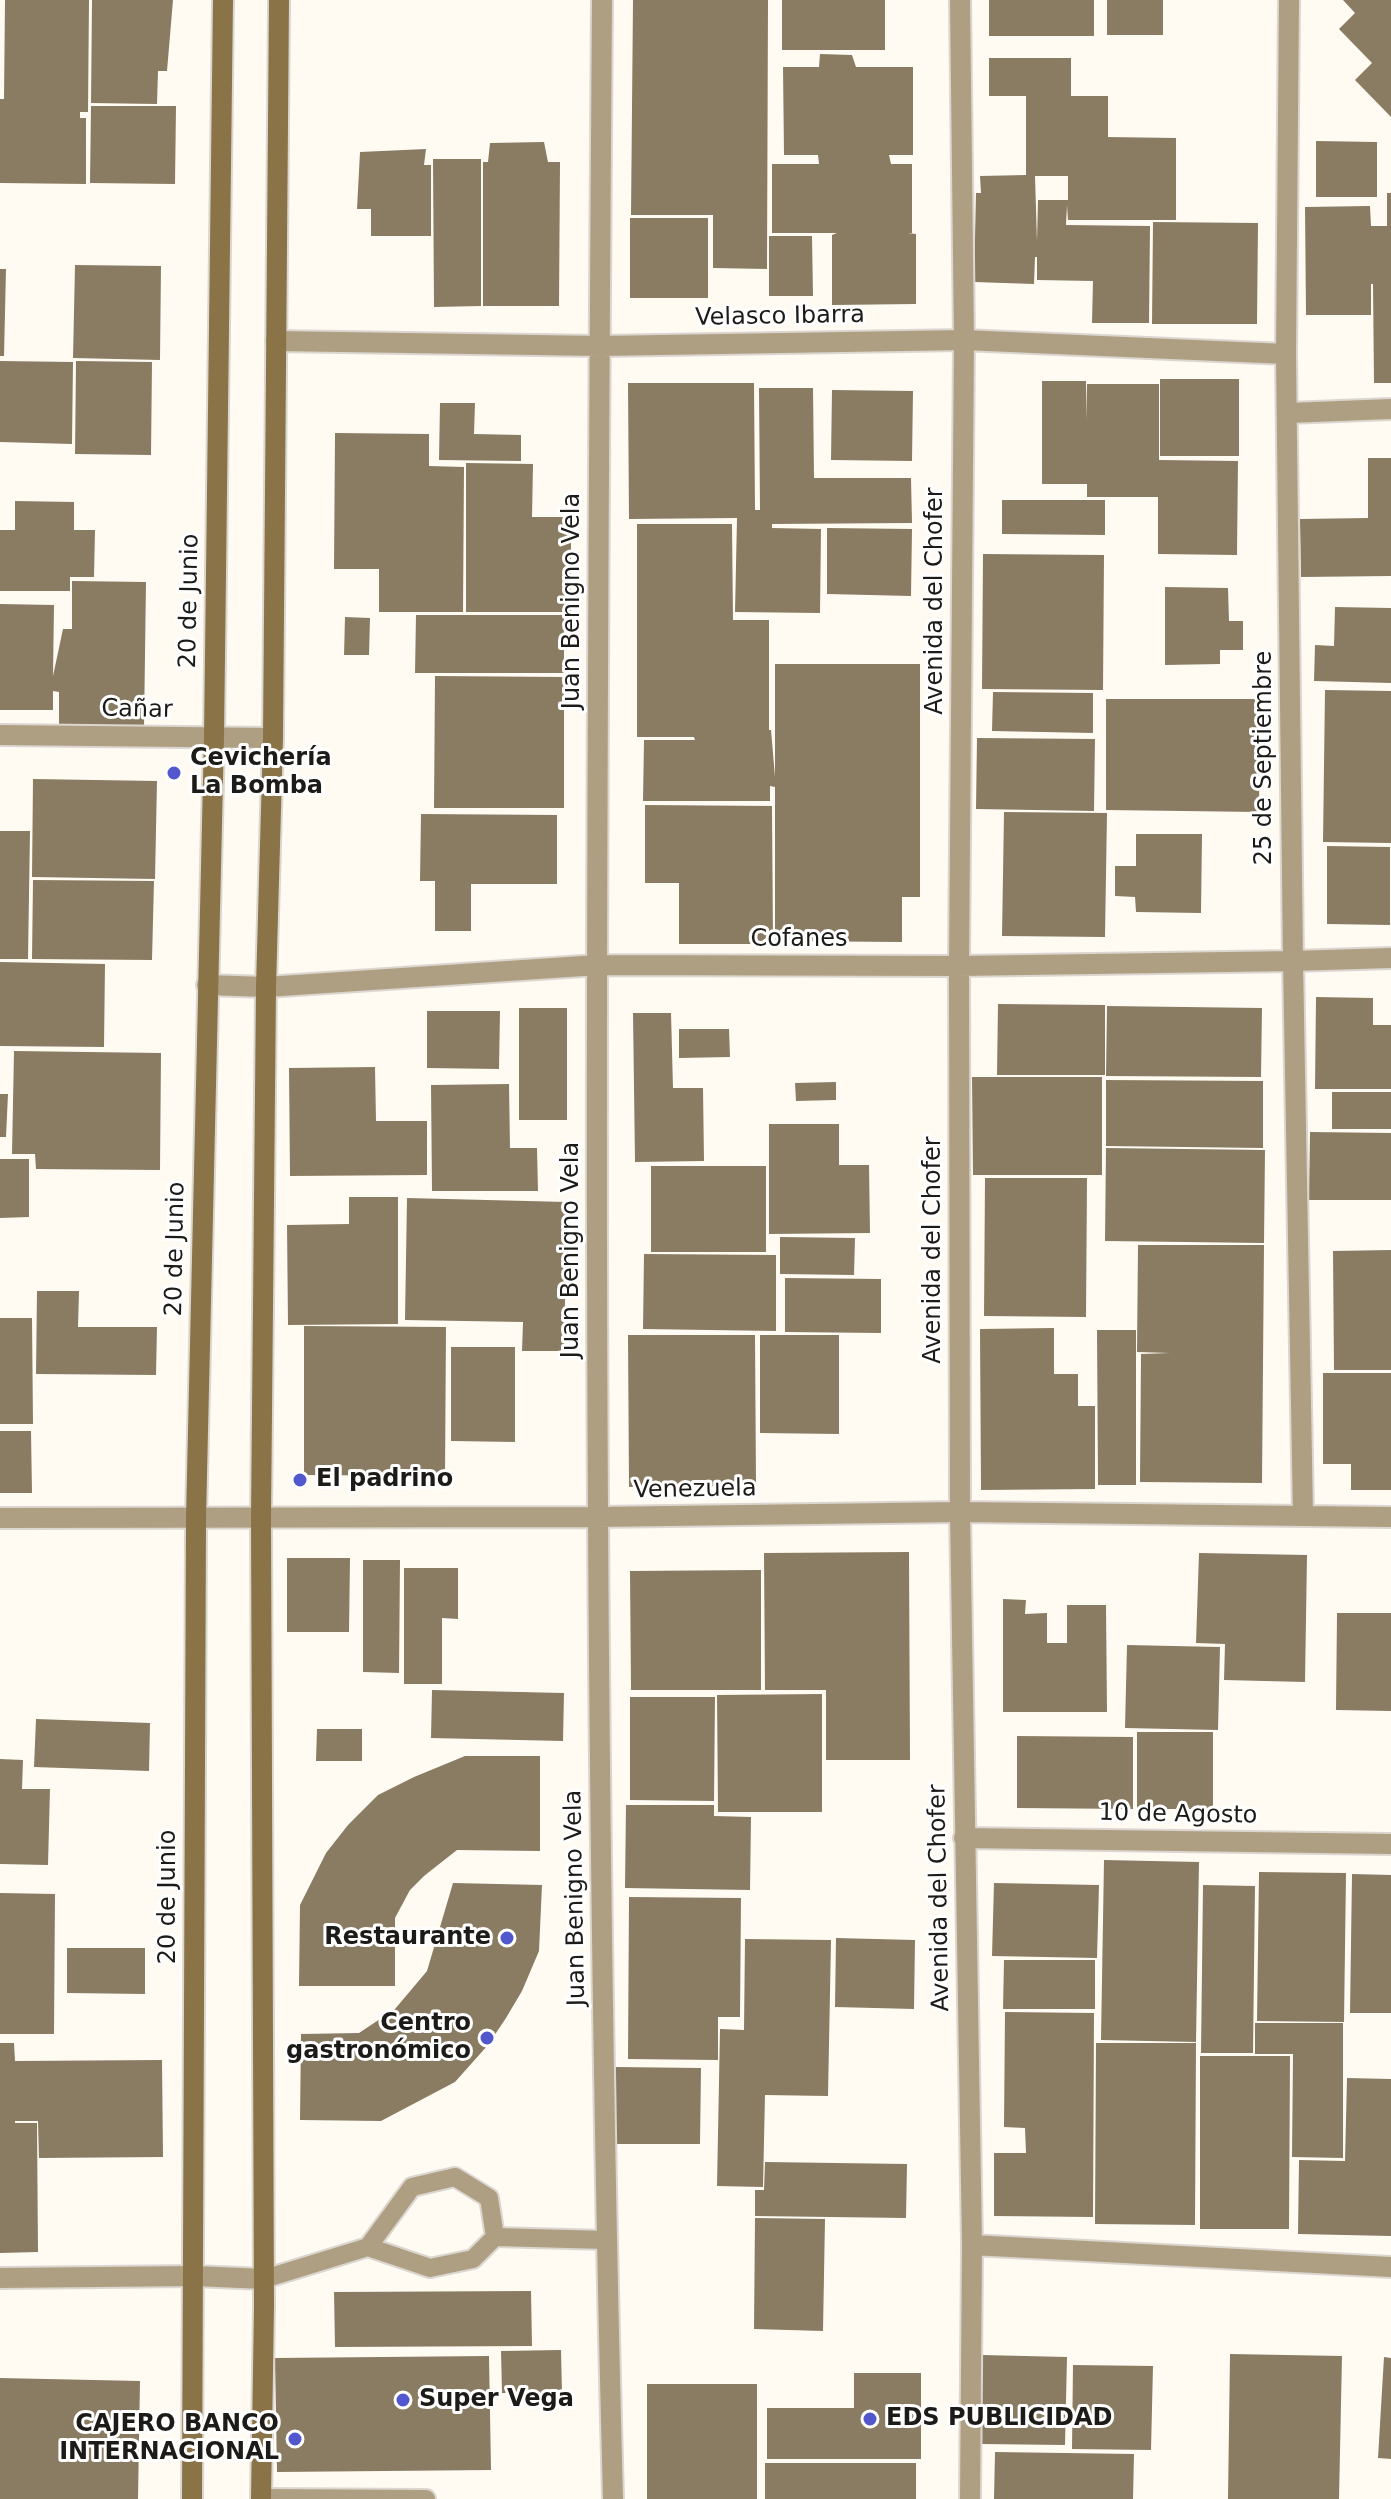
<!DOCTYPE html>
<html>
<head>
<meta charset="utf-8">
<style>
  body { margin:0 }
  canvas { display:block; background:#fffbf3 }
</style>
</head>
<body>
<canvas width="1391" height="2499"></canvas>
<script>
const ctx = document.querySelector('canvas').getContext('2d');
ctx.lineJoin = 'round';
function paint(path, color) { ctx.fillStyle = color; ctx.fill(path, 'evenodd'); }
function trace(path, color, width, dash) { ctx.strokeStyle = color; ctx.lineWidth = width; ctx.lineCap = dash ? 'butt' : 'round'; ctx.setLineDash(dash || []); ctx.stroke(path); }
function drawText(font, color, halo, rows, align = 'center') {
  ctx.font = font + ' "DejaVu Sans",sans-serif'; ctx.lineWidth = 6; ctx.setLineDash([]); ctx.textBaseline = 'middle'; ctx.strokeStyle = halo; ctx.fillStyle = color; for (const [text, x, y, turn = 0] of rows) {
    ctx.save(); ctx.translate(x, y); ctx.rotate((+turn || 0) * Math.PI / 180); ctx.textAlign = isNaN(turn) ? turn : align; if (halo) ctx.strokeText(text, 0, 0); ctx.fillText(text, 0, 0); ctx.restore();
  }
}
paint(new Path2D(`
  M5 0H89L88 112H80V118H86V184L0 183V99H4Z
  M92 0H173L167 71H158L157 104 91 103Z
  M633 0H768L767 269 713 268V215H631Z
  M782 0H885V50H782Z
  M989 0H1094V36H989Z
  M1107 0H1163V35H1107Z
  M1343 0H1391V117L1355 80 1372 63 1339 29 1355 13Z
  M820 54 852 55 856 67H913V155H889L891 164H912V233H908L916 234V304L832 305V235L837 233H772V164H819L818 155H784L783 67H819Z
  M989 58H1071V96H1108V137L1176 138V220H1068L1067 205 1066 225 1150 226 1149 323H1092L1093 281 1037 280V257H1035L1034 284 974 282 976 193H981L980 176 1026 175V96H989ZM1035 176H1068V200H1038L1037 242Z
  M91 106H176L175 184 90 183Z
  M1316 141 1377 142V197H1316Z
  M544 142 548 162H560L559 306H483V162H488L490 143Z
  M426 149 424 165H431V236H371V209H357L360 152Z
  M433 159H481V306L434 307Z
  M1387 193H1391V383H1374L1373 284H1371V315H1306L1305 207 1370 206 1371 226H1387Z
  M630 218H708V298H630Z
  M1153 222 1258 223 1257 324H1152Z
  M769 236H812L813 296H769Z
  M75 265 161 266 160 360 73 358Z
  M0 269H6L4 356H0Z
  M0 361 73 362 72 444 0 442Z
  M76 361 152 362 151 455 75 454Z
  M1160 379H1239V456H1160Z
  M1042 381H1086V421L1087 384H1159V460L1238 461 1237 555 1158 554V497H1087V484H1042Z
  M628 383H754L755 510H760L759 388H813L814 478H911L912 523 772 524V528L821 529 820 613 735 612 737 518 629 519Z
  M832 390 913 391 912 461 831 460Z
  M440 403H475L474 434 521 435V461L439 460Z
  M335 433 429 434V466L464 467 463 612H379V569H334Z
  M1368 458H1391V576L1301 577 1300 519 1368 518Z
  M466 463 533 464 532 517H571V612H466Z
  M1002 500H1105V535L1002 534Z
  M15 501 74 502V530H95L94 577H70V591H0V530H15Z
  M637 524H732L733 620H769V730H771L775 777V664H920V897H902V942L775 941V787L770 786V801H643L644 740H695L694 737H637Z
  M827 528 912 529 911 596 827 594Z
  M983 554 1104 555 1103 690 982 689Z
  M72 581 146 582 144 728 59 726V692L53 691V710H0V604L54 605 53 676 63 629H72Z
  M1165 587 1228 588 1229 621H1243V650H1220V664L1165 665Z
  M1335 607 1391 608V683L1314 681 1315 645 1334 646Z
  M416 615H564V673H415Z
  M345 617 370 618 369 655H344Z
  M435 676 564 677V808H434Z
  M1325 690 1391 691V843L1323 842Z
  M993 692 1093 693V733L992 731Z
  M1106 699H1260L1259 812 1106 810Z
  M977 738 1095 739 1094 811 976 809Z
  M33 779 157 781 155 879 32 877Z
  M645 805 772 806 773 944H679V883H645Z
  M1004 812 1107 813 1105 937 1002 936Z
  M421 814 557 815V884H471V931H435V881H420Z
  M0 831H30L28 959H0Z
  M1136 834H1202L1201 913 1136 912 1135 897 1115 896V866H1136Z
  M1327 846 1390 847V925L1327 924Z
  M33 880 154 881 152 960 32 959Z
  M0 962 105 964 104 1047 0 1046Z
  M1316 997 1373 998V1025H1391V1089H1315Z
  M998 1004 1105 1005V1075H997Z
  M1107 1006 1262 1008 1261 1077 1106 1076Z
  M519 1008H567V1120H519Z
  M427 1011H500L499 1069 427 1068Z
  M633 1013H671L673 1088H703L704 1161 635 1162Z
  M679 1029H729L730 1057 679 1058Z
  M14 1051 161 1053 160 1170 36 1169 35 1154H12Z
  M375 1067 376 1121H427V1175L290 1176 289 1068Z
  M972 1077H1102V1175H973Z
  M1106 1080 1263 1081V1148L1106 1146Z
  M836 1082V1100L796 1101 795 1083Z
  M509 1084 510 1148H537L538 1191H432L431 1085Z
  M1332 1092H1391V1129H1332Z
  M0 1094H8L6 1137H0Z
  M769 1124H839V1165H869L870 1233 769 1234Z
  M1310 1132 1391 1133V1200H1309Z
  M1106 1148 1265 1150 1264 1243 1105 1241Z
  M0 1159H29V1217L0 1218Z
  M651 1166H766V1252H651Z
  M985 1178H1087L1086 1317 984 1316Z
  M349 1197H398V1324L288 1325 287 1225 349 1224Z
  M407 1198 567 1202 564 1351H522L523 1322 405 1320Z
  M780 1237 855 1238 854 1275 780 1274Z
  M1138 1245H1264L1262 1483 1140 1482 1141 1354 1170 1353 1137 1352Z
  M1391 1250V1370H1334L1333 1251Z
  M644 1254 776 1255V1331L643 1329Z
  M785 1278 881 1279V1333L785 1332Z
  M37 1291H79L78 1327H157L156 1375 36 1374Z
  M0 1318H32L33 1424H0Z
  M304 1326 446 1327 445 1476 304 1475Z
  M1054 1328V1374H1078V1406H1095V1489L981 1490 980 1329Z
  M1097 1330H1136V1485H1098Z
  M628 1335H755L756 1486 629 1487Z
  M760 1335H839V1434L760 1433Z
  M451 1347H515V1442L451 1441Z
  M1323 1373H1391V1490H1351V1464H1323Z
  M0 1431H31L32 1493H0Z
  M909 1552 910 1760H826V1690H765L764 1553Z
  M1199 1553 1307 1555 1305 1682 1224 1680 1225 1644 1196 1643Z
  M287 1558H350L349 1632H287Z
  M363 1560H400L399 1673 363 1672Z
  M404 1568H458V1619L442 1618V1684H404Z
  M761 1570V1690H631L630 1571Z
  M1003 1599 1026 1600 1025 1614 1047 1613V1643H1067V1605H1106L1107 1712H1003Z
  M1337 1613H1391V1711L1336 1710Z
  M1127 1645 1220 1647 1218 1730 1125 1728Z
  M432 1690 564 1693 563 1741 431 1738Z
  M822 1694V1812H718L717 1695Z
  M630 1697H715L714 1801 630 1800Z
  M36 1719 150 1723 149 1771 34 1767Z
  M317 1729H362V1761H316Z
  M1137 1732H1213V1809H1137Z
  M1017 1736 1133 1737V1809L1017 1808Z
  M465 1756H540V1851L457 1850 424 1876 410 1890 395 1918V1986H299L300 1905 326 1853 348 1825 378 1795 414 1777Z
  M0 1759 23 1760 22 1789H50L48 1865 0 1864Z
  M626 1805H714V1816L751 1817 750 1890 625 1888Z
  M1104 1860 1199 1862 1196 2042 1101 2040Z
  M1259 1872 1346 1873 1344 2022 1257 2021Z
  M1352 1874 1391 1875V2013H1350Z
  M453 1883 542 1885 539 1951 522 1991 506 2018 488 2045 455 2082 381 2121 300 2120 301 2034 359 2033 395 2009 427 1971Z
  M994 1883 1099 1885 1097 1958 992 1956Z
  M1203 1885 1255 1886 1253 2053H1201Z
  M0 1893 55 1894 54 2034H0Z
  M629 1897 741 1898 740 2017H718V2060L628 2059Z
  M836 1938 915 1940 914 2009 835 2007Z
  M745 1939 831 1940 828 2096 765 2095 763 2187 717 2186 720 2029 744 2030Z
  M67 1948H145V1994L67 1993Z
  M1004 1960H1095V2009H1003Z
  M1005 2012 1094 2013 1093 2217 994 2216V2153H1026L1025 2128 1004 2127Z
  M1255 2023H1343V2158L1292 2157 1293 2054H1255Z
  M0 2043H14L15 2061 162 2060 163 2157 39 2158 38 2121H15V2123H37L38 2252 0 2253Z
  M1096 2043H1196L1195 2225 1095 2224Z
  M1200 2056H1290L1289 2229H1200Z
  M616 2067 701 2068 700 2144H616Z
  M1347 2078 1391 2079V2236L1298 2234 1299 2160 1345 2161Z
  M765 2162 907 2164 906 2218 755 2216V2190H764Z
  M755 2218 825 2219 823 2331 754 2329Z
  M531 2291 532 2346 335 2347 334 2292Z
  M561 2350 562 2393H502L501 2351Z
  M1230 2354 1342 2356 1339 2499H1228Z
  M982 2355 1067 2357 1065 2445 981 2444Z
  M489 2356 491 2470 277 2472 275 2358Z
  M1384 2357 1391 2358V2459L1378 2458Z
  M1073 2365 1153 2366 1151 2450 1072 2449Z
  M854 2373H921V2459H767V2408H854Z
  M0 2378 140 2381 138 2499H0Z
  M647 2384H757V2499H647Z
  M995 2452 1134 2454 1133 2499H994Z
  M765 2463H916V2499H765Z`), '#8a7c63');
const lane = new Path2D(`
  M368 2247 412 2187 455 2177 489 2198 495 2237
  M264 2279 368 2247 430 2268 473 2259 495 2237 606 2240
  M261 2498 426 2499`);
const street = new Path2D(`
  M602 0C596 833 591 1666 613 2499
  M960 0 964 340 959 966 960 1512 972 2245 970 2499
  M1289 0 1286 354 1293 961 1303 1515
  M276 341 600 346 964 340 1286 354
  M1288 413 1391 409
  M0 735 273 738
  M207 985 266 987 598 965 959 966 1293 961 1391 958
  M0 1518 597 1517 960 1512 1391 1517
  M964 1838 1391 1844
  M972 2245 1391 2267
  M0 2278 194 2276 264 2279`);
const secondary = new Path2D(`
  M192 2499 196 1518 214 737 223 0
  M261 2499 264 2306 261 1518 266 987 273 738 279 0`);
trace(lane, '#dbd7d0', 22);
trace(street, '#dbd7d0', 24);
trace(secondary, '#dbd7d0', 24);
trace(lane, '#af9f82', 18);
trace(street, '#af9f82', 20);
trace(secondary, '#8a7346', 20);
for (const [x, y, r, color] of [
  [174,773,8,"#5257ce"],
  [300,1480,8,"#5257ce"],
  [507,1938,8,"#5257ce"],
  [487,2038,8,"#5257ce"],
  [403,2400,8,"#5257ce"],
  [870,2419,8,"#5257ce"],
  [295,2439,8,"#5257ce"]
]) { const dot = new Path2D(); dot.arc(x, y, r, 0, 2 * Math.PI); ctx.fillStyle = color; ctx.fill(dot); trace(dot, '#fff', 3); }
drawText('24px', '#1c1b18', '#fff', [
  ["Velasco Ibarra",780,317,-1],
  ["20 de Junio",190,601,-89],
  ["Juan Benigno Vela",573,601,-90],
  ["Avenida del Chofer",936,601,-90],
  ["Cañar",137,710,1],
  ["25 de Septiembre",1265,758,-90],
  ["Cofanes",799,940],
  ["20 de Junio",176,1249,-89],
  ["Juan Benigno Vela",572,1250,-90],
  ["Avenida del Chofer",934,1250,-90],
  ["Venezuela",695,1490,-1],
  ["10 de Agosto",1178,1815,1],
  ["20 de Junio",169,1897,-90],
  ["Juan Benigno Vela",576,1898,-91],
  ["Avenida del Chofer",940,1898,-91]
]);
drawText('bold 24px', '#1c1b18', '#fff', [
  ["Cevichería",190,759],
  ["La Bomba",190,787],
  ["El padrino",316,1480],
  ["Restaurante",491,1938,"right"],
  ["Centro",471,2024,"right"],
  ["gastronómico",471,2052,"right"],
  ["Super Vega",419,2400],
  ["EDS PUBLICIDAD",886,2419],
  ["CAJERO BANCO",279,2425,"right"],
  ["INTERNACIONAL",279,2453,"right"]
], 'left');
</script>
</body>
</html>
